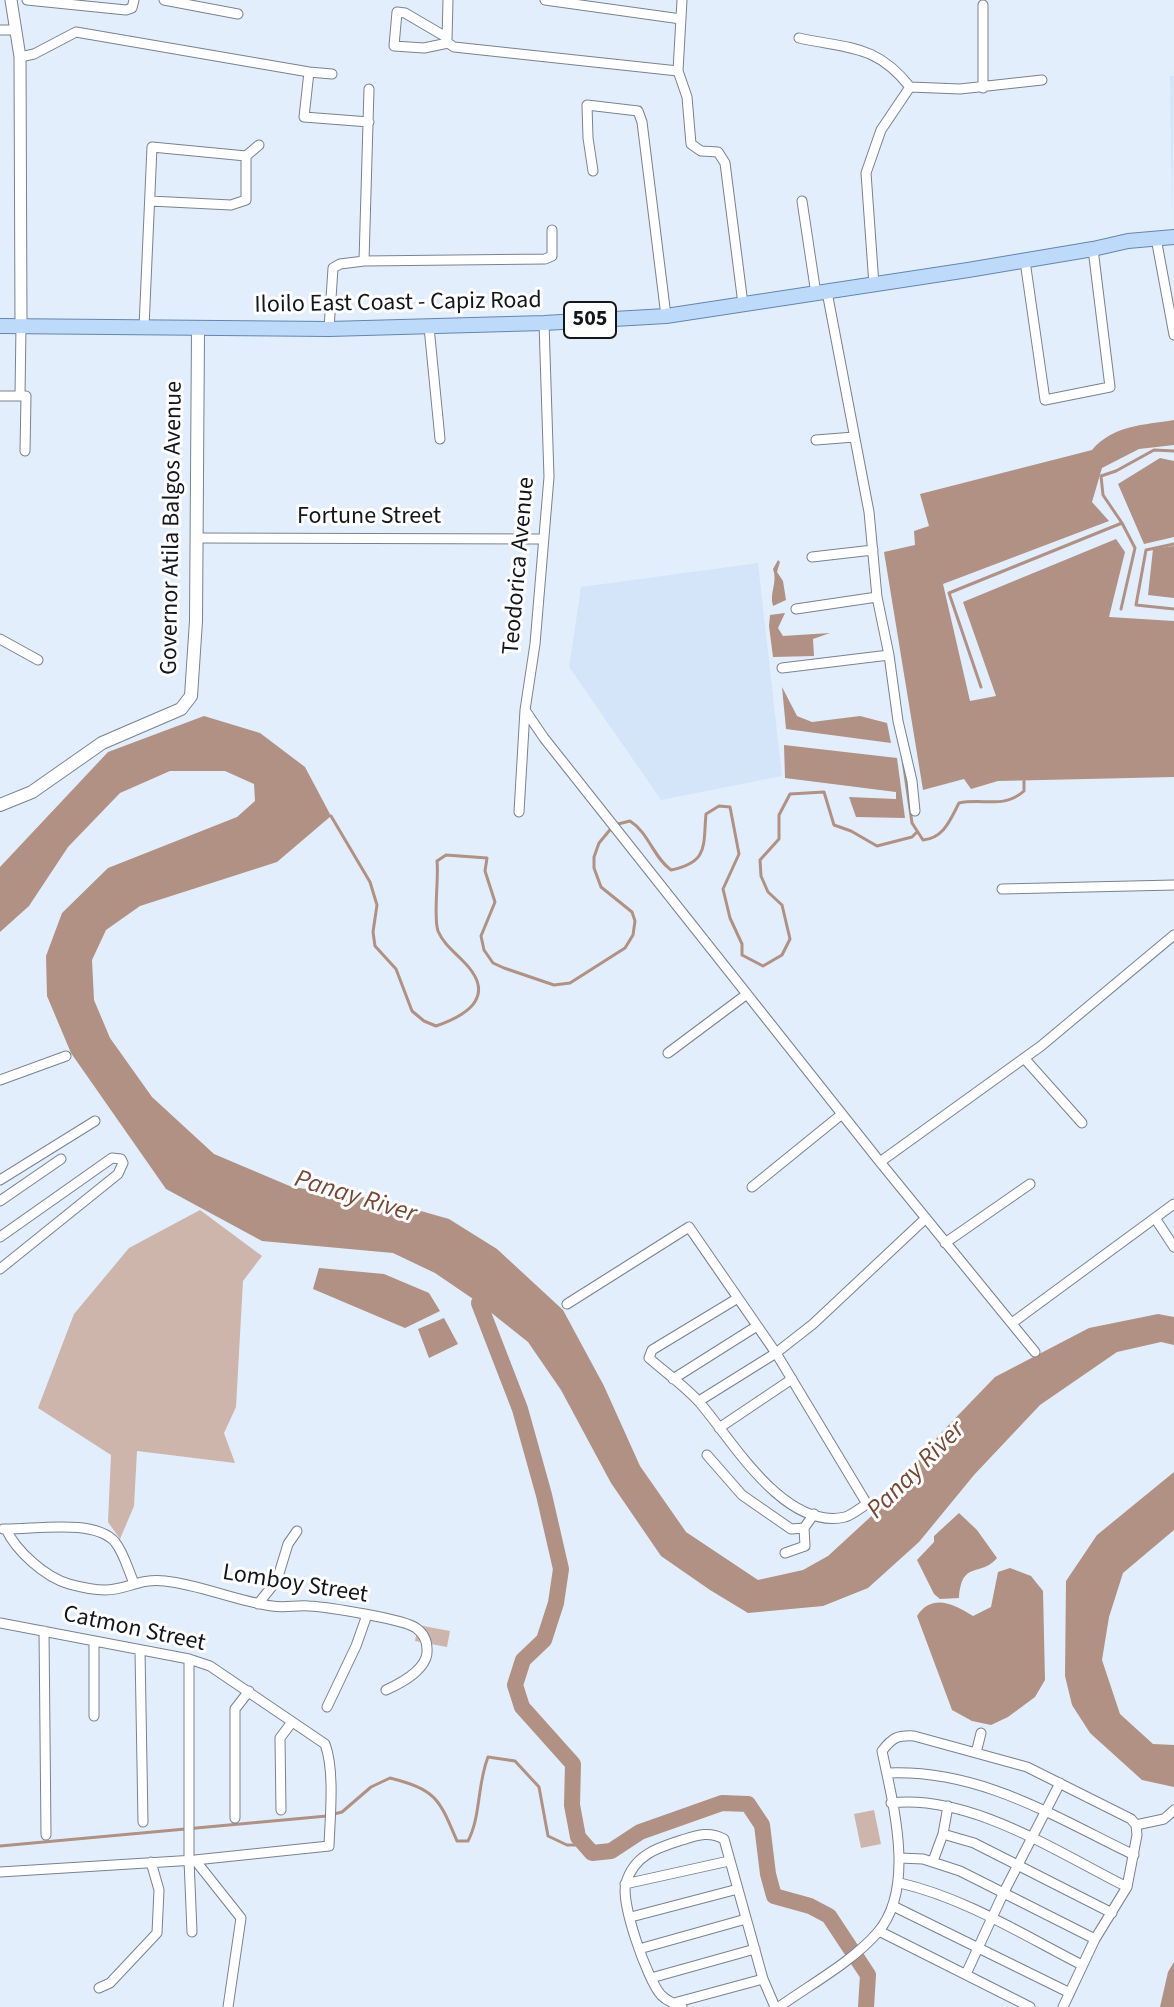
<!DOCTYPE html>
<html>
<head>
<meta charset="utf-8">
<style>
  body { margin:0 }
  canvas { display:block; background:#e2eefb }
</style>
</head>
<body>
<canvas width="1174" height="2007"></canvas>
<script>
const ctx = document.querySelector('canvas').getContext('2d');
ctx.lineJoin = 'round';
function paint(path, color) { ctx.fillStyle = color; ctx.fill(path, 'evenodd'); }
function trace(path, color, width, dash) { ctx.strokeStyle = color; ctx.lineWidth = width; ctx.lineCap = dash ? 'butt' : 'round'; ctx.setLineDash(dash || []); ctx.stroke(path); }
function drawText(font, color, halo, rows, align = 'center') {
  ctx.font = font + ' "Source Sans 3",sans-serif'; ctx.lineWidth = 6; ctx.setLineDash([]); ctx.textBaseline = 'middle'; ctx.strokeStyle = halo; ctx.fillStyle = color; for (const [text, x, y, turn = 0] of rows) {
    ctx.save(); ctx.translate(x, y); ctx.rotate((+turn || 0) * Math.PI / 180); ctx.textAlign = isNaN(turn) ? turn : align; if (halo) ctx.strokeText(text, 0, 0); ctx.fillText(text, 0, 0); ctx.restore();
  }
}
paint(new Path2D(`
  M1170 76H1174L1172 230Z
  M758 563 782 776 661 800 569 667 581 587Z`), '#d5e5f9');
paint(new Path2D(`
  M200 1210 262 1256 243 1281 236 1407 224 1433 235 1463 137 1451 134 1506 120 1539 108 1522 111 1455 38 1408 74 1314 129 1248Z
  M418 1625 450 1631 447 1647 415 1641Z
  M874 1810 881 1844 861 1848 854 1814Z`), '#ceb5ab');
paint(new Path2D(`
  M1174 420V445L1139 449 1102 468 1092 502 1109 521 943 584 970 701 996 696 963 602 1116 539 1125 552 1109 617 1174 621V777L998 781 971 789 964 779 923 790 884 552 915 545 914 531 929 526 920 494 1092 450C1113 425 1144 425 1174 420Z
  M1160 458 1174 461V537L1144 544 1118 484Z
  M1174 546V598L1148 595 1153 549Z
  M778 560 780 562 777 572 783 581 786 600 773 606C769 593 778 582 773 569Z
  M785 613 778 628 783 636 830 633 813 639 814 656 773 657 769 626 770 615Z
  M782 687 797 716 812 722 860 716 887 723 891 743 786 729Z
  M204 716 260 733 305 767 331 816 277 862 140 906 106 930 92 960 94 1000 110 1038 152 1097 214 1154 292 1187 382 1200 449 1219 497 1249 563 1310 604 1386 640 1466 686 1532 758 1580 803 1570 828 1556 878 1510 940 1434 995 1377 1089 1328 1158 1314 1174 1317V1345L1161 1342 1117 1352 1040 1405 974 1475 919 1542 868 1588 823 1606 748 1613 710 1590 661 1556 611 1483 561 1390 528 1342 479 1303 435 1273 393 1253 262 1241 166 1189 71 1053 47 996 46 956 62 913 108 868 237 817 255 801 254 784 225 771H170L120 793 68 847 29 906 0 932V867L108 752Z
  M784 745 897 758 905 818 856 817 849 797 896 799V792L785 778Z
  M319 1268 384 1274 429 1293 440 1311 405 1328 313 1289Z
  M444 1318 458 1344 429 1358 418 1329Z
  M1174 1472V1530L1123 1573 1109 1617 1102 1660 1120 1714 1153 1744 1174 1745V1787L1142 1780 1090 1733 1072 1705 1065 1676 1066 1581 1097 1535Z
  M959 1513 977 1530 997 1558C980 1578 962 1559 959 1598L940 1599 934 1594 917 1560 934 1542V1536Z
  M1010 1568 1031 1576 1043 1591 1045 1680 1035 1697 1008 1717 991 1725 972 1721 952 1710 917 1616C932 1593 954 1604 973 1616L991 1607 998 1572Z
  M1174 1962V2007H1160L1168 1972Z`), '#b19183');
trace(new Path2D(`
  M1174 544 1146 550 1136 605 1174 609
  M1121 609 1135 548 1122 523
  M981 687 949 593 1122 523 1103 495 1101 476 1116 471 1154 450 1174 451
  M903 760 912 823 923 840C944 838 950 820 959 803 983 798 1004 809 1024 791V781
  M331 816 370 882 377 905 373 932 375 946 396 969 412 1011 424 1021 436 1026C471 1014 497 994 462 960 453 951 443 943 438 931 433 917 439 879 437 861L446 855 487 858 485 871 495 902 481 936 484 950 493 963 504 968 554 985 570 983 625 948 633 935 635 921 632 912 601 887 594 868V857L599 843 614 825 630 821C649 833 653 857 671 870 709 862 703 846 706 814L719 806 730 807 739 854 723 889 730 918 742 944V955L763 966 782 955 790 939 782 905 768 892 761 876 760 860 779 839V815L790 794 824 792 834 825 851 831 877 846 912 837 917 832
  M334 1814 342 1812 371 1787 390 1778C437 1790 439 1799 457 1841H468C481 1816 477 1785 488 1757L515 1761 539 1787 548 1836 567 1845H585
  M0 1846 327 1816`), '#b19183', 3);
trace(new Path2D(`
  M479 1303 520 1409 544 1495 561 1569 556 1603 544 1640 523 1660 515 1685 522 1707 573 1764 572 1805 578 1837 592 1853 611 1851 640 1832 722 1803 748 1804 762 1825 768 1874 774 1896 810 1906 829 1916 868 1975 866 2007`), '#b19183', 16);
const minor = new Path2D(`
  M27 0 126 10 132 8 134 0
  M164 0 238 14
  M545 0 681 19
  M682 0 678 71 687 97 691 144 701 151 718 152 725 163 743 304
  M0 30H14
  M446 37 405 13 397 12 394 46 424 48 448 43 454 47 678 71
  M799 38C849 49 876 44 910 87
  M447 40 448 0
  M20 57 34 54 76 32 309 72 304 117 369 122
  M309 72 332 74
  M983 88V5
  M593 171 588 138 587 105 638 111 642 122 666 316
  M150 201 231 205 246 200V156L259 145
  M802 201 816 294
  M1156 238 1174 335
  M364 261 369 89
  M1025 261 1045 400 1110 387 1093 249
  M874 285 866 173 881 130 910 87 960 89 1042 80
  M827 292 869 512 877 597 889 655 898 721 912 781 915 811
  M144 327 152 147 246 156
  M429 327 440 439
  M329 329 333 268 340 264 364 261 545 259 552 256V230
  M20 395 21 326
  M0 396H26L25 451
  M816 440 854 437
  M196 538 543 539
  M812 557 873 550
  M796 609 877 597
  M0 639 38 660
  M782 668 889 655
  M525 710 544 738 880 1162 1035 1352
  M519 812 525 710 535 644 549 477 544 323
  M1002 889 1174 885
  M668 1053 747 994
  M1024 1058 1082 1123
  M0 1080 66 1056
  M880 1162 1041 1046 1174 935
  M0 1180 95 1121
  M752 1187 842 1114
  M0 1201 61 1159
  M1155 1218 1174 1247
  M0 1237 112 1158 121 1159 123 1163 118 1174 0 1269
  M945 1243 1030 1184
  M567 1304 689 1227 776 1353 867 1504C860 1508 852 1515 845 1517 784 1531 732 1440 700 1403 686 1387 666 1373 649 1358L652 1350 738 1298
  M1012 1323 1174 1204
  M673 1379 757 1326
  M699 1401 776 1353 813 1324 926 1218
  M719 1428 792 1379
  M707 1455 742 1495 791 1529 804 1528 814 1514
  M3 1529C33 1530 94 1518 115 1542 124 1553 128 1570 134 1583
  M6 1529C16 1551 45 1577 69 1584 80 1587 94 1590 105 1590 127 1590 139 1578 165 1581 201 1585 236 1601 272 1606 285 1608 297 1605 309 1606 327 1607 404 1619 416 1628 423 1633 427 1641 427 1649 429 1669 401 1683 386 1690
  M785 1553 805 1546 804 1528
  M258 1604 277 1580 288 1544 297 1531
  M0 1623 189 1659 210 1666 325 1744C335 1771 330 1817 329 1846L195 1860 0 1872
  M44 1631 46 1835
  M94 1641V1716
  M140 1651 143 1822
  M189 1659V1860L192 1932
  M327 1707 356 1646 367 1615
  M976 1753 981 1733
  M887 1773C980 1769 1053 1816 1134 1855
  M891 1803C970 1794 1057 1852 1127 1887
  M281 1810 280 1738 292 1722
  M235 1818V1709L249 1691
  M1136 1825 1164 1819 1174 1810
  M943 1834 974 1843 1112 1913
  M900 1858 923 1859 960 1871 1095 1939
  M195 1860 241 1918 228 2007
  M933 1861 943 1834 948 1806
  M900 1883C965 1898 1023 1935 1082 1965
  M625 1884 729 1861
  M893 1906 1068 1992
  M631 1917 738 1889
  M879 1931 1030 2007
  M639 1949 746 1919
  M966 1974 1003 1894 1060 1783
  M651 1978 755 1949
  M99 1988 110 1983 157 1933 159 1890 151 1862
  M674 2003 763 1979
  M682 2007C674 2004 667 2001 661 1995 647 1979 620 1902 626 1883 634 1855 657 1848 682 1840 698 1835 709 1831 724 1839L763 1979 775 2007
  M779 2007C811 1984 852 1962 878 1932 916 1887 893 1804 882 1751 892 1738 897 1735 914 1736L1027 1767 1131 1819 1136 1825 1137 1835 1127 1887 1095 1939 1063 2007`);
const tertiary = new Path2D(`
  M11 0 20 57 21 326`);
const secondary = new Path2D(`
  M0 805 32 792 102 743 181 709 191 696 196 621 198 330`);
const primary = new Path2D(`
  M0 326 329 329 544 323 666 316 968 270 1093 249 1128 241 1174 237`);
trace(minor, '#79838f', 11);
trace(tertiary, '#79838f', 13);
trace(secondary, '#79838f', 14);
trace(primary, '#6586ab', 16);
trace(minor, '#fff', 9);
trace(tertiary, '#fff', 11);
trace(secondary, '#fff', 12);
trace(primary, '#bddafb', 14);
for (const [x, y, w] of [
  [590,320,52]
]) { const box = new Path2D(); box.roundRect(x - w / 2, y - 18, w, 36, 6); ctx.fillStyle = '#fff'; ctx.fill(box); trace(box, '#13171c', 2); }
drawText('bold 22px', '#13171c', null, [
  ["505",590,320]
]);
drawText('24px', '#13171c', '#fff', [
  ["Iloilo East Coast - Capiz Road",398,304,-1],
  ["Fortune Street",369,518],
  ["Governor Atila Balgos Avenue",173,528,-89],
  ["Teodorica Avenue",520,566,-85],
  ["Lomboy Street",295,1585,9],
  ["Catmon Street",134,1630,12]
]);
drawText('italic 26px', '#784733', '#fff', [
  ["Panay River",355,1198,17],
  ["Panay River",917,1471,-45]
]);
</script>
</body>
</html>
